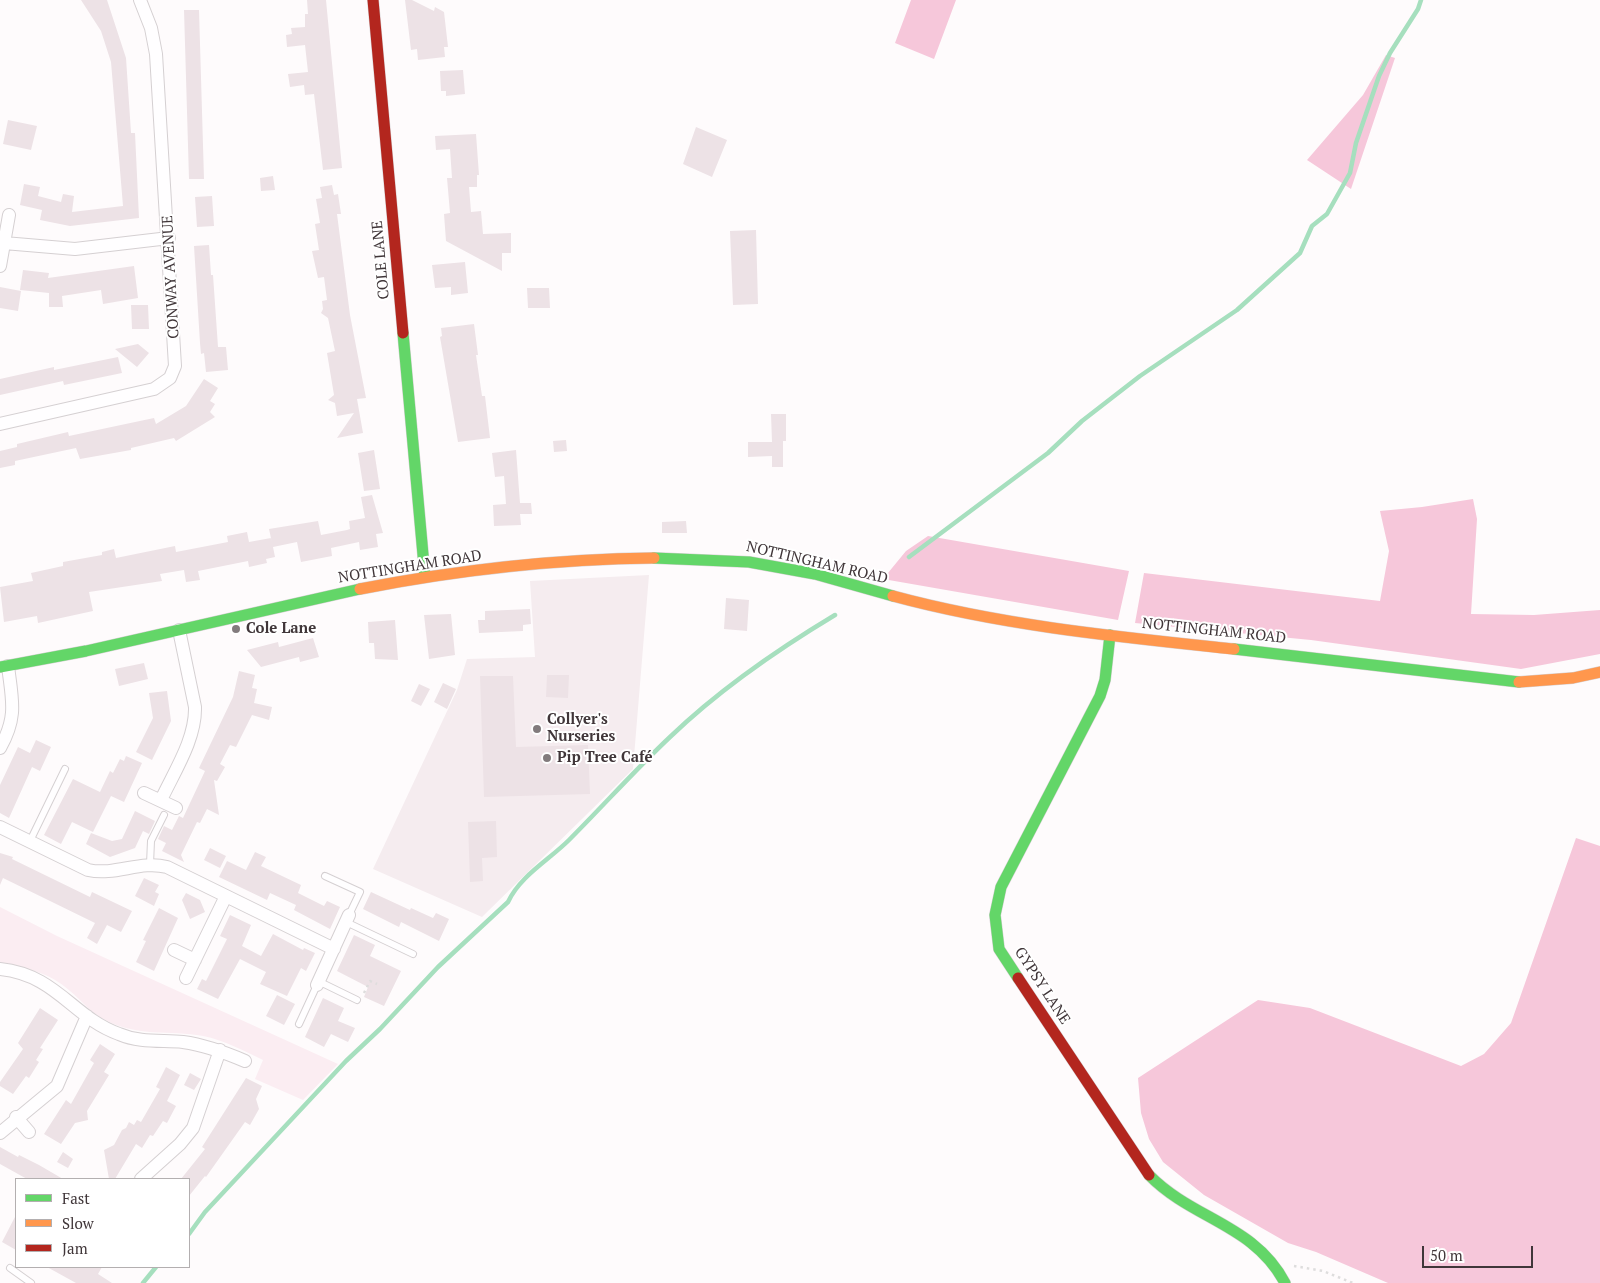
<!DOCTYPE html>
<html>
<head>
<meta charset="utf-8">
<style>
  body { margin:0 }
  #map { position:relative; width:1600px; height:1283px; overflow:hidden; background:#fefbfc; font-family:"PT Serif",serif }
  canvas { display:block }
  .legend { position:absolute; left:15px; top:1178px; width:175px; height:90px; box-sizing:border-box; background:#fff; border:1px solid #b3afb0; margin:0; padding:6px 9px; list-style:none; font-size:15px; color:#403639 }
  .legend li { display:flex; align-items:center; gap:10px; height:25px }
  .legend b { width:25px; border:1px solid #b3afb0 }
  .scale { position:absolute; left:1422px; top:1246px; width:111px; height:22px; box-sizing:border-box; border:2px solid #403639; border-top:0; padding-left:6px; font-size:15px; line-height:18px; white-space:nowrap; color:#403639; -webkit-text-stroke:4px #fff; paint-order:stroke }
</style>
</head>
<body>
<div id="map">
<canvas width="1600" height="1283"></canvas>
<ul class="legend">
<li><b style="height:6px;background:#63d668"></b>Fast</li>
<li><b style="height:6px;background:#ff974d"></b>Slow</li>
<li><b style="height:6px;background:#b3261e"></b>Jam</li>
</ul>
<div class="scale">50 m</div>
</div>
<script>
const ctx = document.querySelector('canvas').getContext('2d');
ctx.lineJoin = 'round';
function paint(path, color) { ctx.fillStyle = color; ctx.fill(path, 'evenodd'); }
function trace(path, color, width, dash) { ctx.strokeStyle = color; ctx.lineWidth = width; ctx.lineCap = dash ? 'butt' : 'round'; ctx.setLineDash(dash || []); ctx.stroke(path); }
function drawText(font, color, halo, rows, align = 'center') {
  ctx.font = font + ' "PT Serif",serif'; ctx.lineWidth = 4; ctx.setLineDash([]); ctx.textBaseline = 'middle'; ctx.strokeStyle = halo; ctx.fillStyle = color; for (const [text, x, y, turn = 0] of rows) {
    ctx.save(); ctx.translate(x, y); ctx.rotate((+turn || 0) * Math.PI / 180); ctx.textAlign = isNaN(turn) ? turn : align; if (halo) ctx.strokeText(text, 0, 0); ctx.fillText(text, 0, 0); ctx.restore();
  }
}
paint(new Path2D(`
  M649 575 633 769 482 917 373 869 457 690 467 659 535 657 530 581Z`), '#f5ecef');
paint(new Path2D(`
  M0 907 57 936 338 1064 303 1100 255 1079 263 1060C244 1051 224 1040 203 1036 169 1030 137 1037 105 1020 91 1013 82 1001 70 991 50 973 26 967 0 964Z`), '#fbedf2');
paint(new Path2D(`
  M911 0H956L934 59 895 43Z
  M1386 55 1395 58 1351 189 1307 160 1363 95Z
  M1473 499 1477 519 1471 614 1534 615 1600 610V654L1521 669 1311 640 1135 623 1144 573 1380 601 1389 551 1380 511 1422 507Z
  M928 536 1129 571 1118 620 883 579 906 551Z
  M1576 838 1600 846V1283H1388L1316 1252 1288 1243 1204 1195 1163 1162 1149 1139 1141 1113 1138 1078 1258 1000 1310 1008 1461 1066 1484 1054 1511 1023Z`), '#f6c7da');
trace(new Path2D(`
  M909 557 1048 453 1082 421 1140 376 1237 310 1300 253 1312 226 1327 214 1350 173 1356 143 1379 76 1390 53 1418 9 1421 0
  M189 1234 205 1212 346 1061 380 1029 438 967 508 902C520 876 549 860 569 840 603 806 635 770 670 737 720 689 775 651 835 615
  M143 1283 156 1267`), '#a6dfbe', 4.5);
paint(new Path2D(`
  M81 0H107L126 58 131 133H135L139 218 70 226 40 220 42 210 20 205 24 184 40 187 38 196 61 202 63 194 74 196 72 212 123 206 111 62 101 31Z
  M307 0H326L342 168 323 170 314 94 305 95 304 85 290 87 288 74 308 72 305 45 287 47 286 35 292 34 291 28 305 27V14H308Z
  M405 0H412L434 11 435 7 444 12 448 47H444L445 57 418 60 417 49 411 50Z
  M184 10H199L204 179H189Z
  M463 70 465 94 446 96V91H441L440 71Z
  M8 120 37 126 31 150 3 144Z
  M696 127 727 140 712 177 683 164Z
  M476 134 479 175H477V187H469L471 212 481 211 483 234 511 233V253H502V271L446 241 444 214 450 213 447 178H452L450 149 436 150 435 136Z
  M273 176 275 190 261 191 260 178Z
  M332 185 334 195 338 194 341 214H337L350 315 366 398 357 399 363 433 337 438 354 413 337 416 335 403 328 400 334 395 327 353 335 351 328 318 321 313 323 309 322 301 327 300 324 277 318 278 312 251 319 250 315 224 320 223 316 199 322 198 320 187Z
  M212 196 214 226 197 227 195 197Z
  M756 230 758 304 733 305 730 231Z
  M209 245 211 275H213L218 347H226L228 370 206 372 204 353 201 354 200 343 194 246Z
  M465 262 468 293 451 295V287L435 288 432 265Z
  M134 266 138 298 103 304 101 290 62 296 63 307H49V293L20 290 23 270 49 273 48 278Z
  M0 287 21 291 18 311 0 308Z
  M527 288H549L550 308H528Z
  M131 305H148L149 329H132Z
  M474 324 478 355H476L482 396H485L490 438 458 442 440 337 442 336 441 328Z
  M138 344 149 353 137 367 115 349Z
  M118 357 122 373 64 385 63 381 0 395V379L54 367V370Z
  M204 379 218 388 210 401 215 404 210 412 215 417 176 441 174 438 131 448V450L80 459 76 448 15 461V465L0 468V451L17 447V444L68 432 69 436 154 418 156 424 186 406Z
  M771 414H786V441H783V467H772V456L748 457V442H772Z
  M566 440 567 451 554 452 553 441Z
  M374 450 380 489 364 491 358 453Z
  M516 450 520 503H531L532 514H520L521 525 494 526 493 505 506 504 504 476 495 477 492 453Z
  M372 495 383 533 376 534 378 547 360 550 359 542 331 548 332 556 301 562 297 542 273 547 275 557 266 559 267 563 249 567 248 561 198 571 200 580 186 582 184 570 160 574 162 581 89 592 93 611 38 623 37 616 4 622 0 587 33 581 31 573 63 566V562L102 555V552L114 549 116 558 175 546 176 552 228 542 227 536 247 532 249 542 271 538 272 543 269 529 318 521 321 535 347 530 350 529 349 521 365 518 361 497Z
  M686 521 687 533H662V522Z
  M726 598 749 600 747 631 724 629Z
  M530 609 531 624 523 625V631L479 633 478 620H485V611Z
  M451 614 455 655 429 659 424 615Z
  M395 620 398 660 375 659 374 643H369L368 622Z
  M313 638 319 657 300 662 299 657 261 667 247 650 278 642 279 647Z
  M144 663 148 679 119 686 115 669Z
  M239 671 255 675 252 688 257 689 254 703 272 707 269 720 252 715 236 747 230 745 220 764 225 767 217 781 214 780 219 815 207 809 200 823 197 822 181 855 184 862 162 851 166 843 158 839 164 826 172 830 179 816 183 818 205 771 199 768 233 697Z
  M547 675H569L568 698 546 697Z
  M480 676H513L516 747 588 745 590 794 484 797Z
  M443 683 456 689 447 709 434 702Z
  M419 684 430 689 421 706 411 701Z
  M167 691 171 721 152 760 136 752 153 718 149 693Z
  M36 740 51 747 40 771 32 767 9 818 0 813V785L18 747 30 753Z
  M126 756 142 763 124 802 111 796 93 832 72 822 61 844 44 835 73 779 100 792 110 771 113 773 120 759 124 761Z
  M135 811 155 821 149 834 143 831 135 848 110 857 86 844 91 833 112 841 122 839Z
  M496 821 497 857 482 858 483 881 470 882 468 822Z
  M210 848 226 856 220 868 204 860Z
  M255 852 266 857 261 866 301 885 298 893 324 906 327 901 340 907 330 929 294 910 296 905 270 893 267 900 219 877 227 861 246 870Z
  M0 853 13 857 12 859 90 897 92 892 132 911 121 932 107 925 97 944 87 938 95 923 3 878 0 885Z
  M144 878 159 885 155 892 159 894 154 906 135 896Z
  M371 892 410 910 411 908 433 918 436 913 449 919 439 941 401 922 399 927 363 909Z
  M186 893 200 900 205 912 190 919 182 900Z
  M159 908 178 918 154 971 136 962 146 941 143 940Z
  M230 915 251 925 242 946 261 956 273 934 303 950 304 948 315 953 306 971 301 968 287 996 260 984 266 972 240 959 218 999 197 989 202 979 206 981 227 939 220 936Z
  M354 935 375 945 370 956 401 971 384 1006 364 997 368 987 337 971Z
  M277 995 295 1004 284 1025 266 1016Z
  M323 998 344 1008 338 1021 355 1028 348 1042 331 1034 324 1047 305 1037Z
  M40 1008 58 1020 40 1048 43 1049 36 1060 39 1062 29 1078 26 1076 13 1094 0 1086V1082L23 1049 18 1043Z
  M100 1044 115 1054 104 1072 109 1075 87 1111 88 1120 75 1123 61 1144 44 1134 66 1100 71 1104 94 1063 90 1060Z
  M166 1067 180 1075 167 1101 176 1106 167 1123 163 1121 153 1136 150 1135 142 1148 136 1144 115 1179H109L104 1150 114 1145 122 1130 126 1128 129 1122 134 1125 137 1120 141 1122 160 1089 156 1087Z
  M190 1073 201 1079 194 1090 184 1085Z
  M246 1078 262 1086 256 1099 259 1109 250 1125 245 1122 206 1177 205 1176 189 1196V1179H181L205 1149 202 1147Z
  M0 1147 18 1157 19 1155 39 1165 63 1179H27L0 1164Z
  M63 1152 73 1159 68 1168 57 1162Z
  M16 1215V1250L2 1242Z
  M47 1267H102L98 1274 112 1283H76Z`), '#ede2e6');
const lane = new Path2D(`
  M30 841 65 769
  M150 864 151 841 164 815
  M325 876 360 892 349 915
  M346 922 413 954
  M318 981 357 1000
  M299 1024 317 985
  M10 1268 31 1283`);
const street = new Path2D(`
  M4 243 75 249 169 238
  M0 266 9 215
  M0 424 154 389 170 378 175 366 156 54 151 28 140 0
  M0 748C18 716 12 700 8 666
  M144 793 176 808
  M161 800C174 772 196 739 195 707L179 630
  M0 827 88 870C116 876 140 860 167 867L334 949
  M174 950 195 960
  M0 969C57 975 72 1017 119 1034 140 1043 161 1040 183 1042 205 1045 224 1052 245 1061
  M186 978 226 896
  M317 985 349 915
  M16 1117 29 1132
  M0 1133 57 1086 87 1016
  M141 1179 180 1144 193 1128 220 1050`);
const fast = new Path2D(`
  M403 333 425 577
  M654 558 749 562 815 574 893 596
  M1234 649 1519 682
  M0 667 86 651 360 589
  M1018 978 999 949 995 915 1001 887 1100 696 1105 680 1110 635
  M1149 1175C1193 1220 1254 1224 1285 1283`);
const slow = new Path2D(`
  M360 589C457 570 555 559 654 558
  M893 596C1004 626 1120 637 1234 649
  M1519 682 1573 678 1600 672`);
const jam = new Path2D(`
  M373 0 403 333
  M1018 978 1149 1175`);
trace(lane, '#d5d0d2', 8);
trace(street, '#d5d0d2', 14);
trace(fast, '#d5d0d2', 12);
trace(slow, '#d5d0d2', 12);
trace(jam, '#d5d0d2', 12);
trace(new Path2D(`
  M364 993 370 981 377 984
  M1294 1266 1323 1271 1353 1283`), '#dedddd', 2.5, [2.5, 4]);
trace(lane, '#fffeff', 6);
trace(street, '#fffeff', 12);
trace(fast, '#63d668', 11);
trace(slow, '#ff974d', 11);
trace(jam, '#b3261e', 11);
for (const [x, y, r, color] of [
  [236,629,5,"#827b7d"],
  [537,729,5,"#827b7d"],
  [547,758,5,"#827b7d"]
]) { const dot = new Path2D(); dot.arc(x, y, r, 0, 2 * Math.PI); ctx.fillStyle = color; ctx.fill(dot); trace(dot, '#fff', 2); }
drawText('15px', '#403639', '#fff', [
  ["COLE LANE",381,260,-95],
  ["CONWAY AVENUE",171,277,-93],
  ["NOTTINGHAM ROAD",817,563,13],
  ["NOTTINGHAM ROAD",410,567,-9],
  ["NOTTINGHAM ROAD",1214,631,6],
  ["GYPSY LANE",1042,986,57]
]);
drawText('bold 15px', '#403639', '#fff', [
  ["Cole Lane",246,629],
  ["Collyer's",547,720],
  ["Nurseries",547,737],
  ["Pip Tree Café",557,758]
], 'left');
</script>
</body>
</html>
